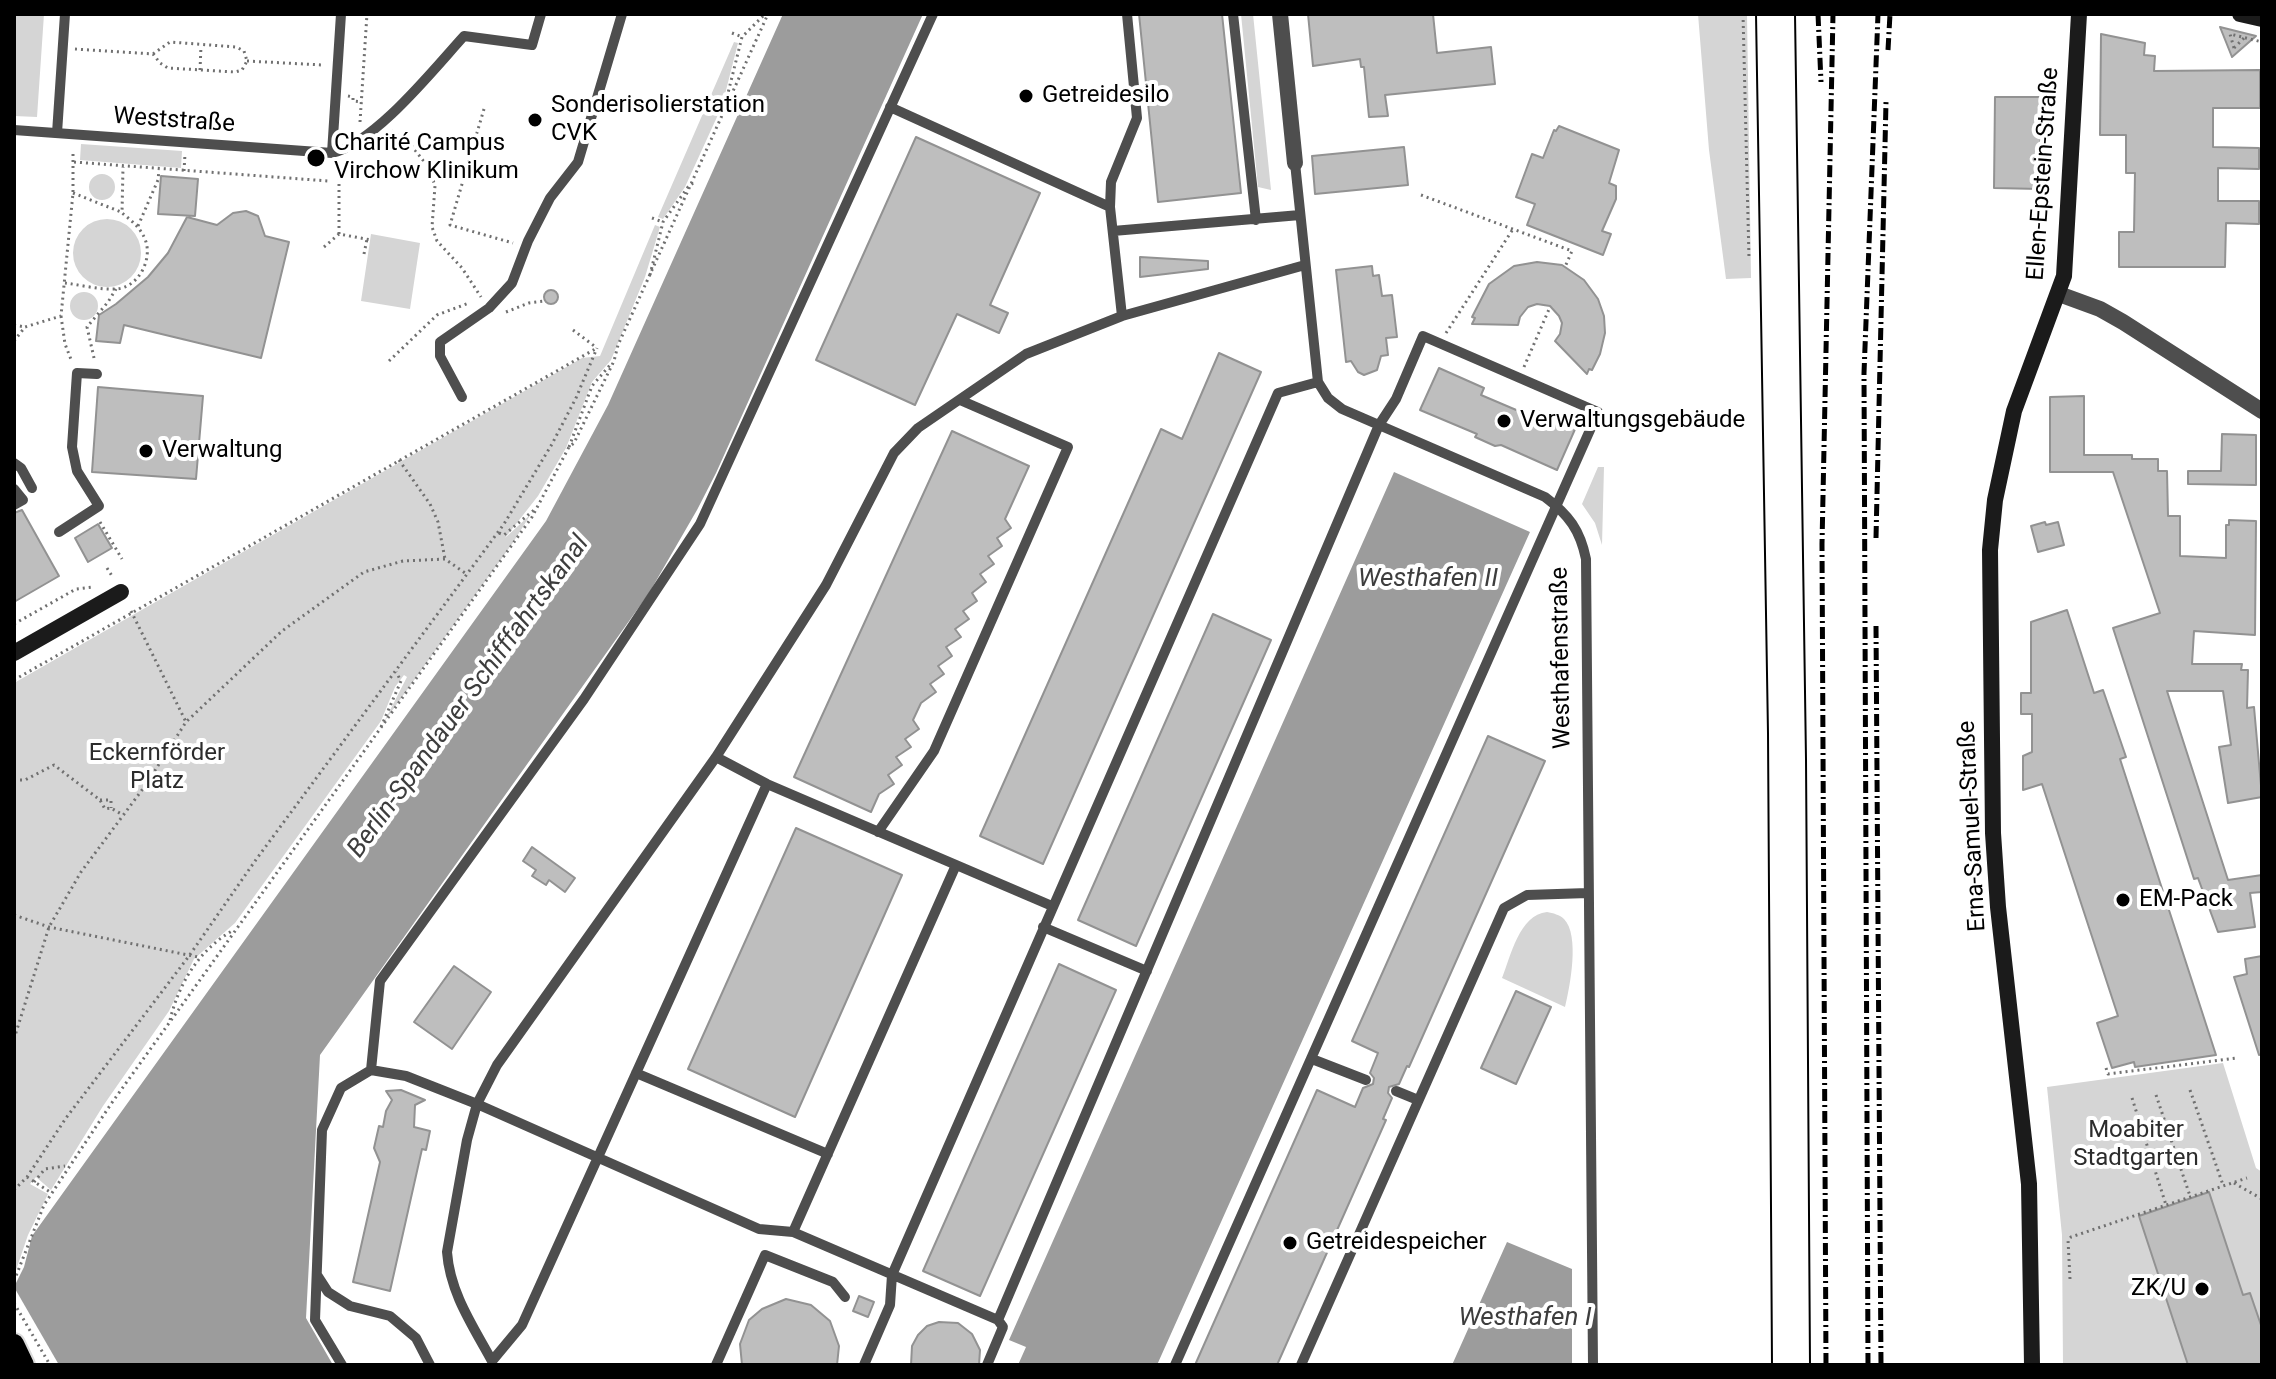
<!DOCTYPE html>
<html>
<head>
<meta charset="utf-8">
<style>
  body { margin:0 }
  #map { position:relative; width:2276px; height:1379px; overflow:hidden; background:#fff; font-family:Roboto,sans-serif }
  canvas { display:block }
  .frame { position:absolute; inset:0; border:16px solid #000; pointer-events:none }
</style>
</head>
<body>
<div id="map">
<canvas width="2276" height="1379"></canvas>
<div class="frame"></div>
</div>
<script>
const ctx = document.querySelector('canvas').getContext('2d');
ctx.lineJoin = 'round';
function paint(path, color) { ctx.fillStyle = color; ctx.fill(path, 'evenodd'); }
function trace(path, color, width, dash) { ctx.strokeStyle = color; ctx.lineWidth = width; ctx.lineCap = dash ? 'butt' : 'round'; ctx.setLineDash(dash || []); ctx.stroke(path); }
function drawText(font, color, halo, rows, align = 'center') {
  ctx.font = font + ' Roboto,sans-serif'; ctx.lineWidth = 8; ctx.setLineDash([]); ctx.textBaseline = 'middle'; ctx.strokeStyle = halo; ctx.fillStyle = color; for (const [text, x, y, turn = 0] of rows) {
    ctx.save(); ctx.translate(x, y); ctx.rotate((+turn || 0) * Math.PI / 180); ctx.textAlign = isNaN(turn) ? turn : align; if (halo) ctx.strokeText(text, 0, 0); ctx.fillText(text, 0, 0); ctx.restore();
  }
}
paint(new Path2D(`
  M14 14H44L37 117 14 116Z
  M1241 14H1253L1271 190 1258 187Z
  M1698 14H1747L1751 278 1726 279 1709 150Z
  M734 42 738 43 722 106 685 187 663 219 658 217Z
  M81 144 182 151 181 168 80 160Z
  M89 187a13 13 0 1 1 26 0a13 13 0 1 1-26 0Z
  M73 253a34 34 0 1 1 68 0a34 34 0 1 1-68 0Z
  M655 225 660 227 645 277 611 360 592 382 566 448 538 496 505 538 531 514 512 544 384 722 407 677 404 675 395 687 381 721 235 923 194 959 169 1011 103 1106 51 1190 36 1177 30 1184 48 1194 28 1235 14 1276V683L582 358 600 356Z
  M371 234 420 243 410 309 361 301Z
  M70 306a14 14 0 1 1 28 0a14 14 0 1 1-28 0Z
  M1598 467H1604L1602 545 1595 523 1582 504Z
  M1547 912C1553 913 1560 915 1564 919 1580 935 1570 987 1565 1007L1502 978C1511 956 1519 915 1547 912Z
  M2223 1063 2256 1168 2262 1172V1328L2250 1293 2243 1295 2209 1192 2139 1216 2188 1365H2063L2062 1235 2047 1087Z`), '#d5d5d5');
paint(new Path2D(`
  M783 14H923L716 473 697 510 649 593 320 1055 306 1318 333 1365H14V1287L24 1267 32 1236 546 521 608 405Z
  M1394 472 1530 532 1157 1365H1018L1026 1347 1009 1340Z
  M1507 1242 1572 1269V1365H1452Z`), '#9c9c9c');
paint(new Path2D(`
  M14 1287 59 1365H14Z`), '#fff');
const building = new Path2D(`
  M1139 14H1222L1241 193 1158 202Z
  M1308 14H1433L1437 53 1491 47 1495 84 1385 95 1388 116 1369 117 1364 67H1361L1360 59 1313 66Z
  M2220 27 2256 36 2232 57Z
  M2101 34 2145 43 2144 55 2155 56 2154 71 2260 70V108H2213V147L2259 148V169L2218 168V201H2259V224L2226 223 2225 267H2119V232H2134L2135 173H2126V135H2100Z
  M1995 97H2041L2040 189 1994 188Z
  M1559 126 1619 150 1609 183 1616 186V199L1602 231 1611 234 1603 255 1527 225 1535 204 1516 197 1532 154 1543 158 1554 130 1556 131Z
  M916 137 1040 193 990 305 1008 313 999 333 957 314 915 405 816 360Z
  M1404 147 1408 185 1315 194 1312 156Z
  M161 176 198 179 195 216 158 214Z
  M246 211 258 216 265 236 289 242 261 358 124 325 120 343 96 341 99 315 116 304 148 277 168 253 187 217 217 225 233 213Z
  M1140 257 1208 261V269L1140 277Z
  M1537 262 1562 265 1584 280 1598 299 1604 316 1605 333 1600 354 1592 370 1589 369 1587 374 1555 341 1560 334 1562 323 1559 316 1550 306 1537 304 1528 307 1520 317 1518 325 1472 324 1475 318 1472 317 1489 284 1514 266Z
  M1372 266 1373 276 1379 275 1382 296 1392 295 1397 337 1386 338 1388 355 1381 356 1377 370 1364 375 1358 372 1351 361 1346 362 1336 270Z
  M544 297a7 7 0 1 1 14 0a7 7 0 1 1-14 0Z
  M1219 353 1261 372 1043 864 980 836 1161 429 1182 439Z
  M1439 368 1484 388 1481 395 1528 415 1531 408 1576 427 1557 470 1501 445 1495 446 1475 437 1477 434 1420 410Z
  M98 387 203 396 196 479 92 472Z
  M2084 396V455H2132V459H2158V471H2167L2168 516H2180V556L2226 558V525H2229V520L2256 521 2255 635 2194 631 2192 664H2242L2241 670H2248L2247 708 2254 707 2262 797 2228 803 2219 747 2231 745 2223 691H2167L2228 880 2262 875V892L2250 893 2255 927 2218 932 2198 878 2194 879 2113 628 2160 613 2113 472H2050V397Z
  M952 431 1029 466 1005 519 1011 528 997 538 1002 546 988 556 994 564 980 574 986 582 972 593 977 601 963 611 969 619 955 629 961 637 946 647 952 656 938 666 944 674 930 684 936 692 921 703 913 720 919 729 905 739 911 747 896 757 902 765 888 775 894 784 879 794 871 812 794 777Z
  M2222 434 2256 435V485L2188 484V471H2221Z
  M22 510 59 576 14 602V513Z
  M2045 522 2046 525 2058 522 2064 545 2038 552 2031 526Z
  M98 524 112 548 88 562 75 538Z
  M2067 610 2094 693 2103 690 2126 757 2120 759 2216 1055 2135 1067 2134 1062 2112 1068 2097 1023 2118 1016 2042 784 2023 790V756L2032 752V714H2021V693H2031V622Z
  M1213 614 1271 640 1136 946 1078 920Z
  M1488 736 1545 761 1409 1067 1407 1066 1399 1084 1389 1087 1388 1093 1392 1098 1383 1119 1386 1120 1277 1365H1195L1317 1090 1355 1107 1363 1088 1373 1084 1374 1078 1370 1073 1378 1053 1352 1041Z
  M796 828 902 875 795 1117 688 1069Z
  M532 847 575 878 565 892 549 880 546 885 532 876 536 870 523 861Z
  M2262 956V1054L2259 1055 2234 977 2247 974 2245 959Z
  M1059 964 1116 990 980 1296 923 1271Z
  M454 966 491 992 452 1049 414 1022Z
  M1516 991 1551 1007 1516 1084 1481 1068Z
  M401 1090 425 1100 415 1105 414 1127 430 1131 426 1150 422 1149 390 1291 353 1282 380 1162 374 1148 379 1126 383 1127 386 1111 392 1100 386 1091Z
  M2209 1192 2243 1295 2250 1293 2262 1328V1365H2188L2139 1216Z
  M859 1296 874 1302 868 1317 853 1311Z
  M786 1299 811 1305 830 1321 839 1346 837 1365H742L740 1344 749 1320 762 1309Z
  M939 1322 958 1323 972 1334 980 1350 979 1365H911L912 1346 918 1335 927 1326Z`);
paint(building, '#bebebe');
trace(building, '#929292', 2);
const primary = new Path2D(`
  M14 1344 24 1365`);
trace(primary, '#dbdbdb', 24);
trace(new Path2D(`
  M1743 14 1749 259
  M732 33 742 37
  M2234 48 2230 34 2262 42
  M75 49 153 54 160 63 168 68 235 72 242 70 247 61 244 51 236 47 170 42 153 54
  M247 61 323 65
  M200 70 201 46
  M348 96 353 97V101L362 102
  M484 109 450 225 513 243
  M724 109 742 37 765 14
  M360 122 367 14
  M392 131 411 145 429 168 435 186 432 227 437 241 462 268 481 297
  M74 162 328 181
  M184 171 185 154
  M73 193 121 212
  M1421 195 1572 251 1565 267
  M652 218 663 222
  M138 226 158 180 159 170
  M339 234V165
  M324 247 339 234 371 240
  M364 254 367 239
  M650 275 663 222 688 187 693 183
  M65 283C81 285 100 290 116 289 137 288 152 262 146 242 142 229 132 221 122 213L123 167
  M506 312 529 303 545 301
  M61 316 65 344 72 362
  M14 325 25 327
  M573 330 597 348
  M1446 333 1513 229
  M14 341 25 327 61 316 73 193V150
  M94 358 87 327 108 302 116 289
  M389 361 437 315 469 303
  M1524 367 1550 307
  M569 447 592 386 610 365
  M399 460 430 504 438 522 445 559
  M100 522 122 559
  M499 533 504 535 534 510
  M107 568 112 576
  M131 611 186 722
  M14 624 76 589 93 587
  M14 680 597 348
  M381 727 401 681 396 672
  M14 780H25L54 765 100 800 105 809 111 808 123 815
  M100 800H111V808
  M14 915 49 927 198 957
  M170 1020C179 983 199 950 232 931
  M14 1039 49 927 81 872 145 786 186 722 282 631 364 572 403 561 445 559 468 575
  M2106 1068 2108 1074 2237 1058
  M2190 1090 2223 1185
  M2156 1095 2190 1196
  M2132 1098 2166 1205
  M27 1177 50 1192
  M34 1182 45 1169 65 1166
  M2234 1183 2262 1199
  M14 1190 27 1177 66 1118 189 956 255 861 504 524 552 444 576 398 597 348
  M2070 1279 2068 1240 2071 1237 2247 1178
  M14 1281 44 1205 111 1104 532 517 569 447 574 443 614 361 618 345 768 14
  M14 1303 50 1365`), '#707070', 3, [2, 4]);
trace(new Path2D(`
  M1233 14 1256 220
  M890 107 1110 207
  M14 130 332 153C375 143 433 70 464 36L532 45 541 14
  M57 133 65 14
  M332 153 341 14
  M1295 163 1318 382 1328 398 1342 409 1545 497C1569 515 1580 530 1586 559L1593 1365
  M1113 231 1300 215
  M1122 316 1110 207 1111 182 1137 118 1127 14
  M462 397 440 356V342L489 308 512 283 528 241 550 198 578 162 622 14
  M14 463 21 468 32 488
  M14 489 23 500 14 505
  M59 532 99 506 77 471 72 447 77 373 97 374
  M716 757 767 784 1052 906
  M767 784 522 1325 492 1361C473 1326 450 1293 447 1252L467 1140 477 1104 497 1065 716 757 826 585 894 453 918 428 1026 354 1122 316 1305 265
  M878 832 934 751 1068 447 960 400
  M956 865 793 1232 998 1320 1379 425 1396 399 1423 336 1598 412 1175 1365
  M1043 927 1147 971
  M1312 1059 1366 1080
  M371 1070 380 981 584 699 700 524 933 14
  M636 1073 828 1154
  M1396 1091 1418 1100
  M317 1275 328 1292 350 1306 390 1316 416 1338 430 1365
  M342 1365 315 1320 322 1130 341 1088 371 1070 406 1076 477 1104 759 1229 793 1232
  M716 1365 765 1255 833 1282 845 1297
  M864 1365 890 1305 892 1275 1278 393 1318 382
  M987 1365 1003 1327 998 1320
  M1301 1365 1504 908 1527 895 1588 893`), '#4e4e4e', 10);
trace(new Path2D(`
  M1280 14 1295 163
  M2059 294 2100 309 2123 322 2262 411`), '#4e4e4e', 16);
trace(new Path2D(`
  M2240 14 2262 19
  M14 653 121 592
  M2032 1365 2029 1184 1998 907 1993 833 1990 550 1995 500 2014 411 2064 276 2079 14`), '#1b1b1b', 16);
trace(primary, '#000', 20);
trace(new Path2D(`
  M1756 14 1768 733 1772 1365
  M1795 14 1806 759 1810 1365`), '#000', 2);
trace(new Path2D(`
  M1818 14 1821 82
  M1888 50 1890 14
  M1876 538 1886 102
  M1876 626 1881 1365
  M1826 1365 1822 544 1833 14
  M1868 1365 1864 373 1878 14`), '#000', 5, [12, 4, 2, 4]);
trace(new Path2D(`
  M2234 48 2246 36`), '#707070', 3, [2, 4]);
for (const [x, y, r, color] of [
  [1026,96,8,"#000"],
  [535,120,8,"#000"],
  [316,158,10,"#000"],
  [1504,421,8,"#000"],
  [146,451,8,"#000"],
  [2123,900,8,"#000"],
  [1290,1243,8,"#000"],
  [2202,1289,8,"#000"]
]) { const dot = new Path2D(); dot.arc(x, y, r, 0, 2 * Math.PI); ctx.fillStyle = color; ctx.fill(dot); trace(dot, '#fff', 3); }
drawText('24px', '#000', '#fff', [
  ["Getreidesilo",1042,96],
  ["Sonderisolierstation",551,106],
  ["CVK",551,134],
  ["Charité Campus",334,144],
  ["Virchow Klinikum",334,172],
  ["Verwaltungsgebäude",1520,421],
  ["Verwaltung",162,451],
  ["EM-Pack",2139,900],
  ["Getreidespeicher",1306,1243],
  ["ZK/U",2186,1289,"right"]
], 'left');
drawText('24px', '#000', '#fff', [
  ["Weststraße",174,121,4],
  ["Ellen-Epstein-Straße",2044,174,-86],
  ["Westhafenstraße",1562,658,-91],
  ["Erna-Samuel-Straße",1973,826,-93]
]);
drawText('24px', '#2c2c2c', '#fff', [
  ["Eckernförder",157,754],
  ["Platz",157,782],
  ["Moabiter",2136,1131],
  ["Stadtgarten",2136,1159]
]);
drawText('italic 26px', '#3d3d3d', '#fff', [
  ["Westhafen II",1428,579],
  ["Berlin-Spandauer Schifffahrtskanal",469,697,-54],
  ["Westhafen I",1525,1318]
]);
</script>
</body>
</html>
